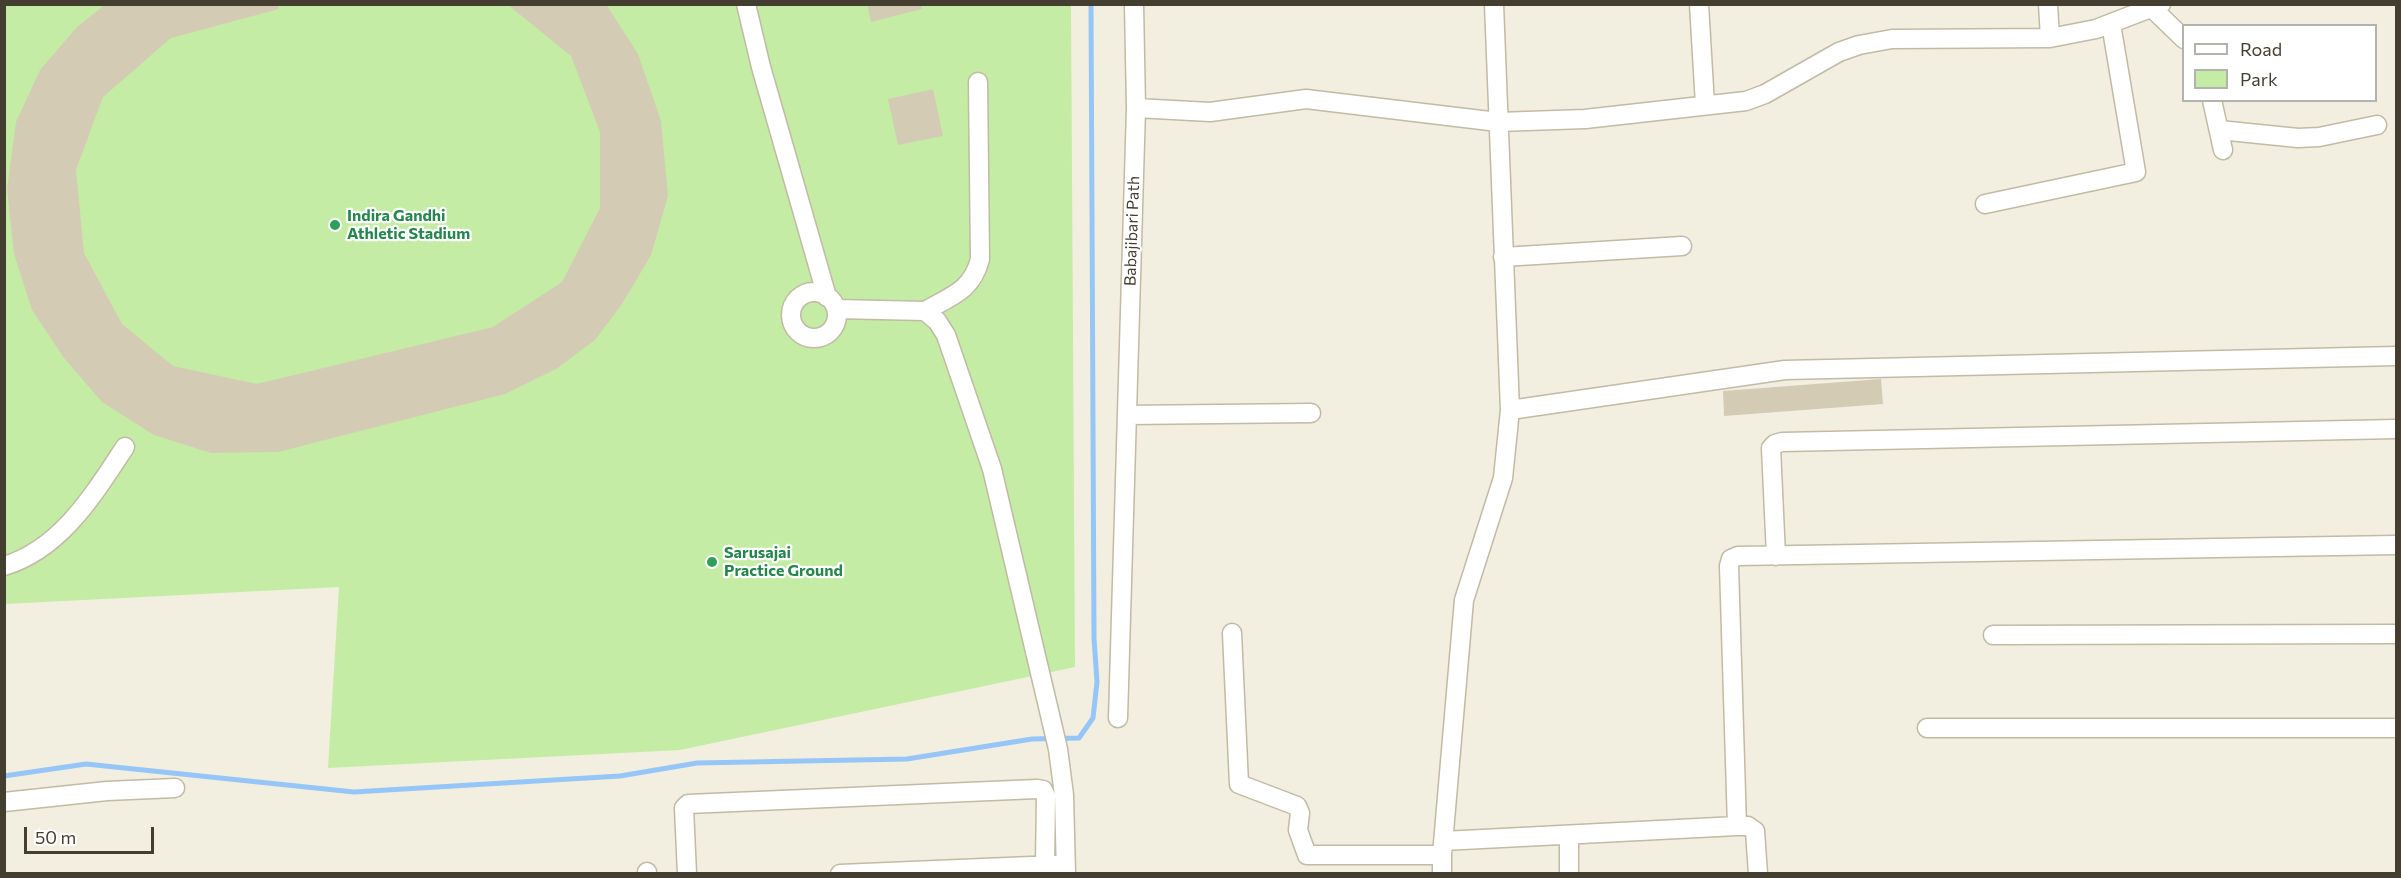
<!DOCTYPE html>
<html>
<head>
<meta charset="utf-8">
<style>
  body { margin:0 }
  #map { position:relative; width:2401px; height:878px; overflow:hidden; background:#f2efe0; font-family:Commissioner,sans-serif }
  canvas { display:block }
  .frame { position:absolute; inset:0; border:6px solid #443e31; pointer-events:none }
  .legend { position:absolute; left:2182px; top:24px; width:195px; height:78px; box-sizing:border-box; background:#fff; border:2px solid #b4b2ad; margin:0; padding:8px 10px; list-style:none; font-size:18px; color:#443e31 }
  .legend li { display:flex; align-items:center; gap:12px; height:30px }
  .legend b { width:30px; border:2px solid #b4b2ad }
  .scale { position:absolute; left:24px; top:827px; width:130px; height:27px; box-sizing:border-box; border:3px solid #443e31; border-top:0; padding-left:8px; font-size:18px; line-height:21px; white-space:nowrap; color:#443e31; -webkit-text-stroke:4px #fff; paint-order:stroke }
</style>
</head>
<body>
<div id="map">
<canvas width="2401" height="878"></canvas>
<div class="frame"></div>
<ul class="legend">
<li><b style="height:8px;background:#fff"></b>Road</li>
<li><b style="height:16px;background:#c5eca4"></b>Park</li>
</ul>
<div class="scale">50 m</div>
</div>
<script>
const ctx = document.querySelector('canvas').getContext('2d');
ctx.lineJoin = 'round';
function paint(path, color) { ctx.fillStyle = color; ctx.fill(path, 'evenodd'); }
function trace(path, color, width, dash) { ctx.strokeStyle = color; ctx.lineWidth = width; ctx.lineCap = dash ? 'butt' : 'round'; ctx.setLineDash(dash || []); ctx.stroke(path); }
function drawText(font, color, halo, rows, align = 'center') {
  ctx.font = font + ' Commissioner,sans-serif'; ctx.lineWidth = 4.5; ctx.setLineDash([]); ctx.textBaseline = 'middle'; ctx.strokeStyle = halo; ctx.fillStyle = color; for (const [text, x, y, turn = 0] of rows) {
    ctx.save(); ctx.translate(x, y); ctx.rotate((+turn || 0) * Math.PI / 180); ctx.textAlign = isNaN(turn) ? turn : align; if (halo) ctx.strokeText(text, 0, 0); ctx.fillText(text, 0, 0); ctx.restore();
  }
}
paint(new Path2D(`
  M5 5H1071L1075 667 680 750 328 768 339 587 5 604Z`), '#c5eca4');
trace(new Path2D(`
  M4 776 86 764 354 792 620 776 697 763 907 759 1032 739 1079 738 1093 718 1097 682 1094 638 1091 4`), '#95c6f7', 5);
paint(new Path2D(`
  M106 4H278L279 9 171 38 103 97 76 170 84 253 122 324 173 366 257 384 493 327 562 282 600 208V132L571 56 507 4H606L638 54 661 121 668 196 651 255 622 304 595 340 556 369 505 394 278 452 211 453 154 435 102 402 64 358 32 310 14 254 7 189 16 122 40 70 77 27Z
  M867 4H921L922 9 871 22Z
  M933 89 943 136 898 145 888 99Z
  M1881 379 1883 404 1724 416 1723 391Z`), '#d4cbb5');
const minor = new Path2D(`
  M746 4 761 67 827 297
  M1134 4 1136 108
  M1699 4 1705 105
  M2048 4 2050 38
  M2153 9 2184 39
  M2212 100 2223 150
  M2219 130 2298 138 2319 137 2377 125
  M1985 204 2136 172 2111 24
  M1503 257 1682 246
  M791 315a23 23 0 1 1 46 0a23 23 0 1 1-46 0Z
  M836 309 925 311 937 321 946 335 992 469 1058 749 1064 795 1066 874
  M925 311C951 296 972 291 980 259L978 82
  M1510 410 1785 370 2396 356
  M1127 415 1311 413
  M1776 556 1771 448 1775 444 1782 442 2396 429
  M4 566C61 549 94 494 125 447
  M1232 633 1239 784 1297 806 1300 813 1298 830 1307 855H1442
  M1993 635 2396 634
  M1118 718 1136 108 1210 112 1306 99 1498 122 1585 119 1746 101 1765 94 1839 52 1859 45 1892 39 2050 38 2096 29 2161 4
  M1927 728H2396
  M4 802 107 791 175 788
  M1737 826H1748L1755 831 1758 874
  M1443 841 1737 826 1729 566 1731 559 1738 556 2396 545
  M647 874V872
  M687 874 684 808 688 804 1037 789 1043 790 1046 796 1045 865
  M840 874 1055 865
  M1442 874V855L1464 600 1503 478 1510 410 1494 4
  M1569 874V835`);
trace(minor, '#c1baa5', 21);
trace(minor, '#fff', 18);
for (const [x, y, r, color] of [
  [335,225,6,"#2e9e5b"],
  [712,562,6,"#2e9e5b"]
]) { const dot = new Path2D(); dot.arc(x, y, r, 0, 2 * Math.PI); ctx.fillStyle = color; ctx.fill(dot); trace(dot, '#fff', 2); }
drawText('bold 16px', '#27864d', '#fff', [
  ["Indira Gandhi",347,216],
  ["Athletic Stadium",347,234],
  ["Sarusajai",724,553],
  ["Practice Ground",724,571]
], 'left');
drawText('16px', '#443e31', '#fff', [
  ["Babajibari Path",1132,231,-88]
]);
</script>
</body>
</html>
